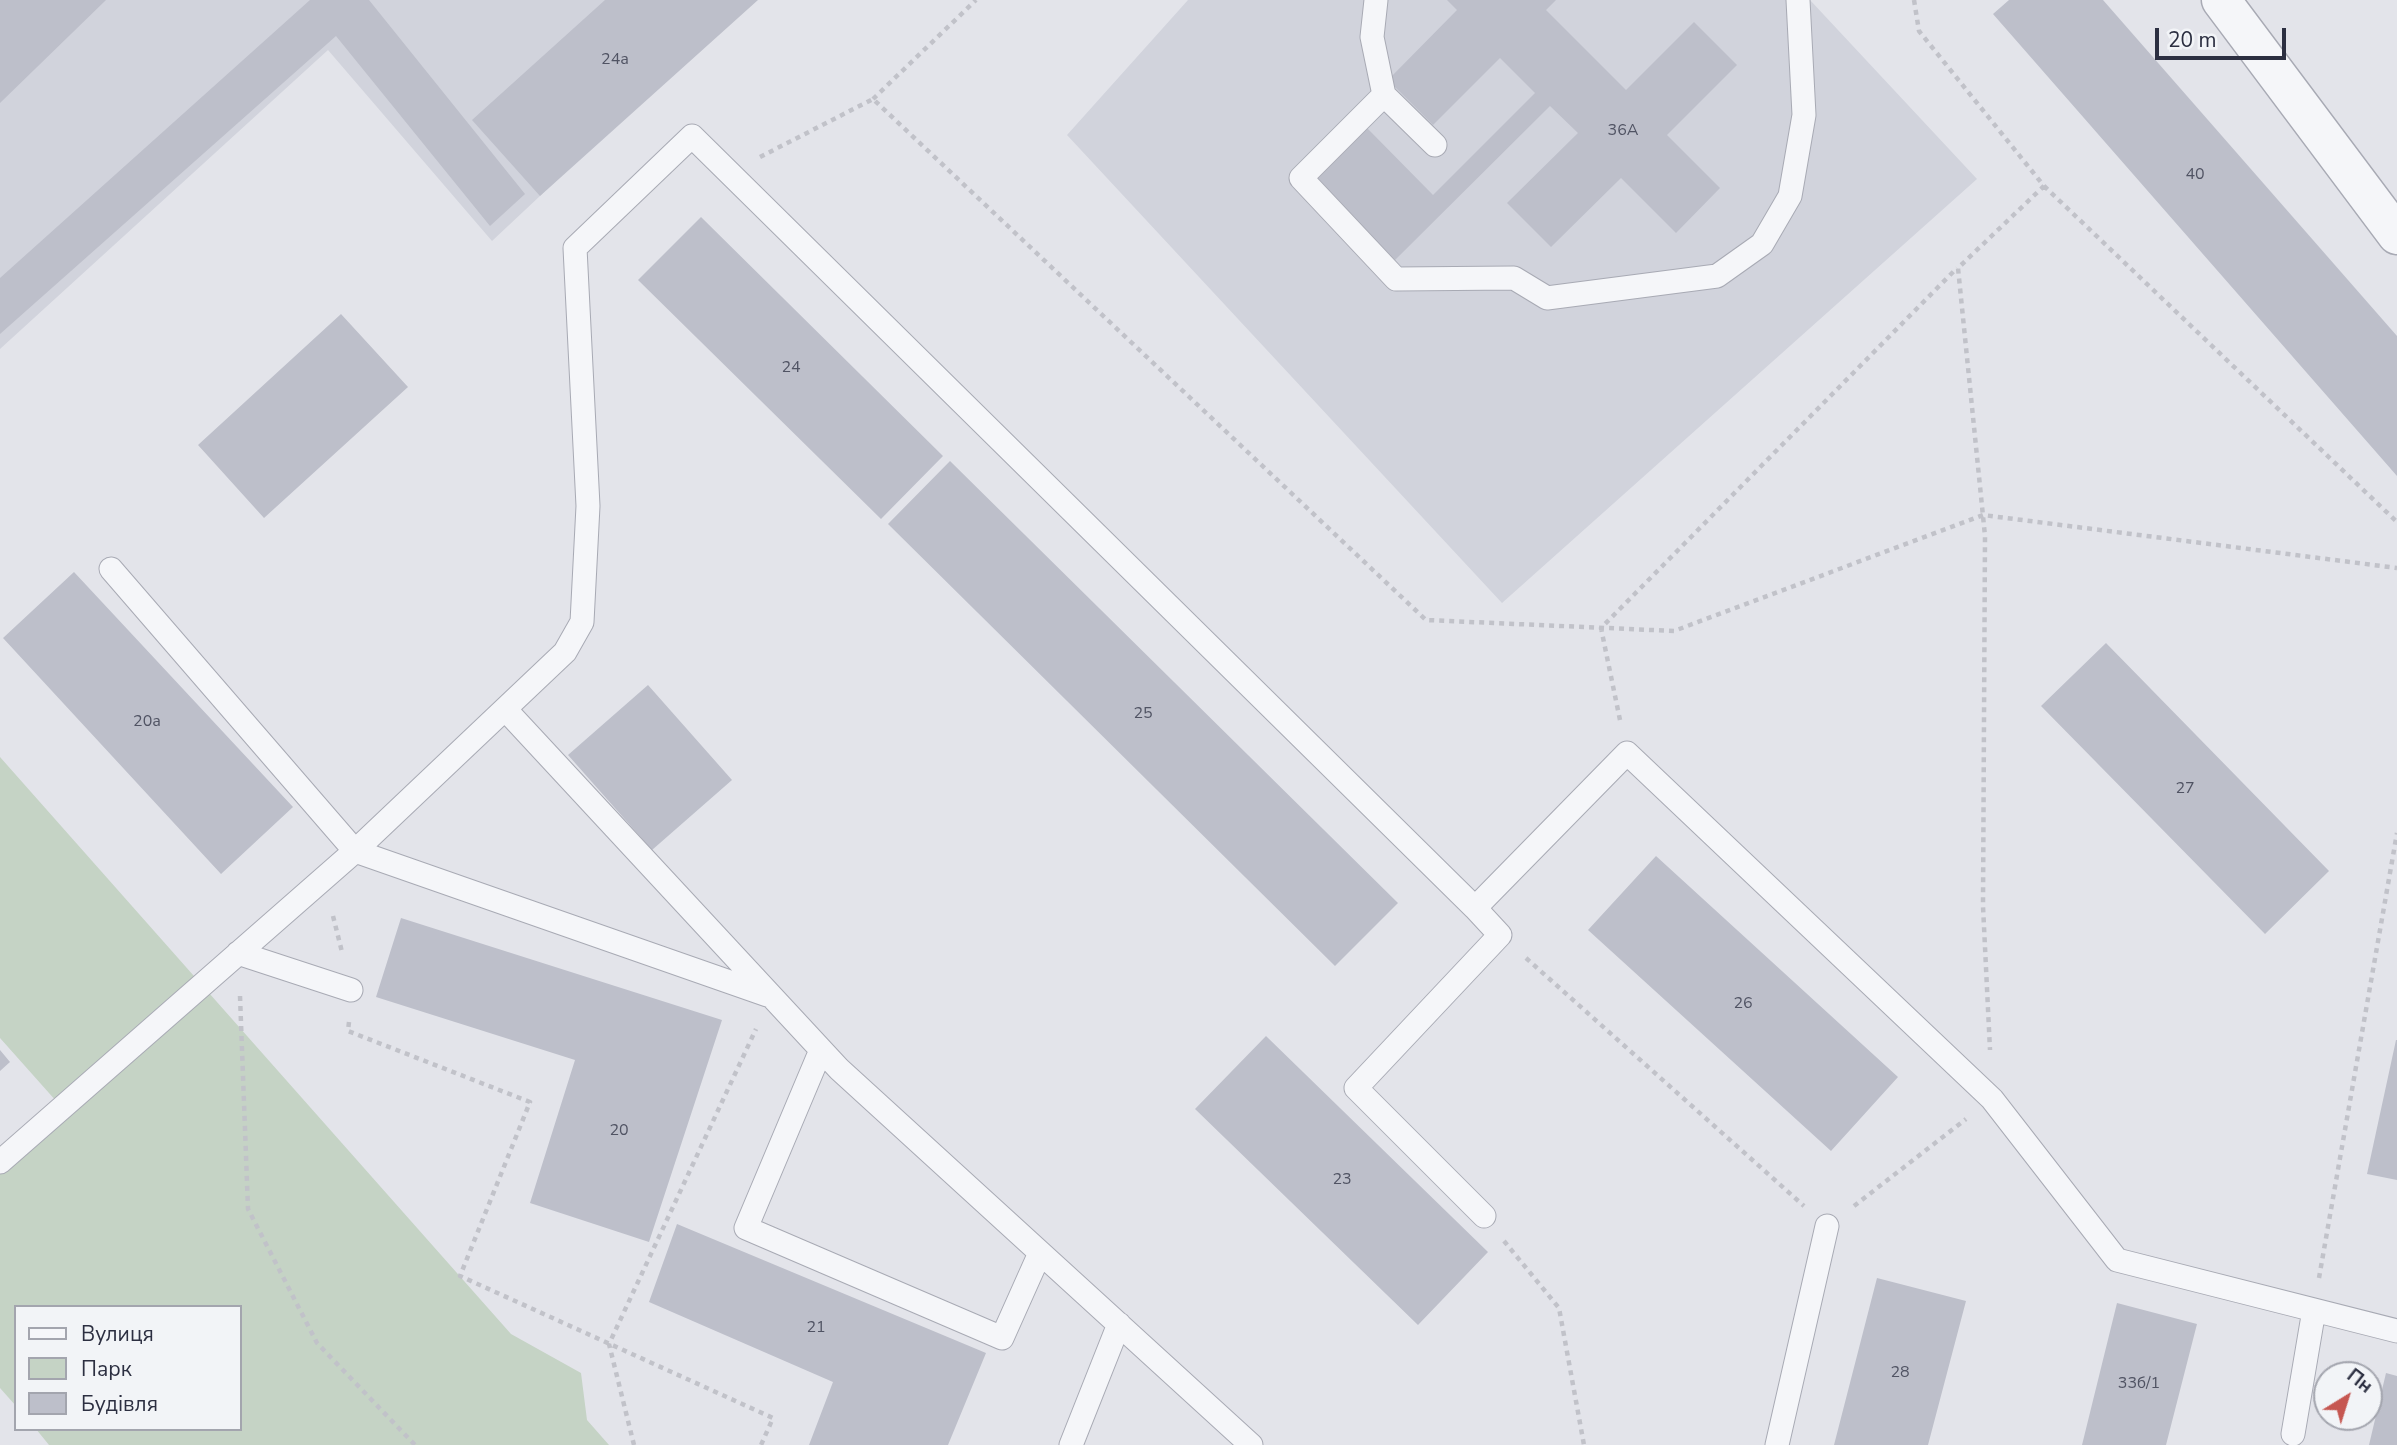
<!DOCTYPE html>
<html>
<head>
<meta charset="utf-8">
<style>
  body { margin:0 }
  #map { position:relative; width:2397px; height:1445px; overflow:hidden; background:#e3e4ea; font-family:"Nunito Sans",sans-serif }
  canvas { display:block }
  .legend { position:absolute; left:14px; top:1305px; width:228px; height:126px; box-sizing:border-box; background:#f2f4f7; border:2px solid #a3a5ae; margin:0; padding:9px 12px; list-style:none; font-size:21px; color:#2c2f41 }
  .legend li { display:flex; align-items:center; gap:14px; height:35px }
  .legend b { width:35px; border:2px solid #a3a5ae }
  .north { position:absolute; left:2313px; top:1361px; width:70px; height:70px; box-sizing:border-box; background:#f2f4f7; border:2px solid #a3a5ae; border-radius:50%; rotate:38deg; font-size:19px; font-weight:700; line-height:28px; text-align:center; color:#2c2f41 }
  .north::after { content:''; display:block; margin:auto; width:24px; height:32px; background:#c65751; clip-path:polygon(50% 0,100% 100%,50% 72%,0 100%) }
  .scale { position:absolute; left:2155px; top:28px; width:131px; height:32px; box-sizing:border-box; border:4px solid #2c2f41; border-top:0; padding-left:9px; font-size:21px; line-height:24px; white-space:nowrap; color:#2c2f41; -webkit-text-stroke:5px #f2f4f7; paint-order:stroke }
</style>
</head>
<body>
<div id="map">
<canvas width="2397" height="1445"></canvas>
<ul class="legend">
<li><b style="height:9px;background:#f5f6f9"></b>Вулиця</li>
<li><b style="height:19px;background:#c5d3c5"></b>Парк</li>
<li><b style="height:19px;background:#bdbfca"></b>Будівля</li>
</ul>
<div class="north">Пн</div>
<div class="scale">20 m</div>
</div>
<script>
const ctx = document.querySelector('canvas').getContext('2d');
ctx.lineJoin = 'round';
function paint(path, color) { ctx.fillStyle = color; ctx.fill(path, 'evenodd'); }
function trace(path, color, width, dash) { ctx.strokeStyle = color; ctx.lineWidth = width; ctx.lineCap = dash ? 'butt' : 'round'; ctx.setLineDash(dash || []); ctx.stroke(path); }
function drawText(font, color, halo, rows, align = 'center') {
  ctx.font = font + ' "Nunito Sans",sans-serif'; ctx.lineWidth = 7; ctx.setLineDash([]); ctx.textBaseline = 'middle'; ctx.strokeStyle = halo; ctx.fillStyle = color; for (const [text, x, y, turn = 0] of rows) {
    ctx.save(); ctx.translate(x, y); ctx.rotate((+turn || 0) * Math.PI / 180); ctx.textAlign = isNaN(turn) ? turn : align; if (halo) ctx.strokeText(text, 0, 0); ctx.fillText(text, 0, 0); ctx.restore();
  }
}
paint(new Path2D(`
  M0 0H749L492 241 328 50 0 349Z
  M1188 0H1810L1977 179 1502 603 1067 135Z`), '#d1d3dc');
paint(new Path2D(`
  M0 757 511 1334 581 1373 587 1420 609 1445H49L36 1429H240V1307H16V1406L0 1388V1172L65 1111 0 1038Z`), '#c5d3c5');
paint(new Path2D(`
  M0 0H106L0 103Z
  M310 0H369L525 194 490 226 336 36 0 334V278Z
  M605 0H758L540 196 472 120Z
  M1447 0H1556L1546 10 1626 90 1694 22 1737 65 1667 135 1720 188 1676 233 1621 178 1551 247 1507 203 1578 133 1550 106 1395 260 1315 180 1367 128 1433 195 1535 93 1500 58 1433 125 1388 80 1457 10Z
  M2009 0H2103L2397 336V476L1993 14Z
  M701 217 943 456 881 519 638 280Z
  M341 314 408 387 264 518 198 445Z
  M950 461 1398 903 1335 966 888 524Z
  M74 572 293 807 221 874 3 638Z
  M2106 643 2329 871 2265 934 2041 706Z
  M648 685 732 780 652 850 568 755Z
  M1656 856 1898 1077 1831 1151 1588 930Z
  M401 918 722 1020 649 1242 530 1203 575 1060 376 997Z
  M1266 1036 1488 1252 1418 1325 1195 1109Z
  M2396 1040H2397V1180L2367 1174Z
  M0 1050 10 1062 0 1071Z
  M677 1224 986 1353 948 1445H809L833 1382 649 1302Z
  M1877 1278 1966 1301 1928 1445H1834Z
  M2117 1303 2197 1324 2166 1445H2082Z
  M2386 1373 2397 1376V1445H2369Z`), '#bdbfca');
const lane = new Path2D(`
  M1376 0 1372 37 1384 95 1435 145
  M1384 95 1301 178 1396 279 1514 278 1547 298 1717 276 1762 244 1790 196 1804 115 1798 0
  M111 569 355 851 767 995
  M505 709 839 1069 1251 1445
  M1475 908 1500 935 1356 1088 1484 1216
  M238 953 351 990
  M821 1050 746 1228 1002 1338 1040 1253
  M0 1162 355 851 565 652 582 622 588 506 575 248 692 136 1475 908 1627 753 1992 1099 2117 1260 2397 1331
  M2293 1434 2314 1310
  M1071 1445 1119 1324
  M1777 1445 1827 1226`);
const street = new Path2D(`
  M2221 0 2397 235`);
trace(lane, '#a8aab4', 25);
trace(street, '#a8aab4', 41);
trace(new Path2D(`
  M1914 0 1919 31 2044 186 1958 268 1985 536 1983 906 1990 1050
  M873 99 976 0
  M760 157 873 99 1426 620 1674 631 1983 515 2397 568
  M2044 186 2397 522
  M1620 720 1601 628 1957 268
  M333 916 342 952
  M1526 958 1804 1206
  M240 996 248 1209 317 1343 415 1445
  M349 1022 348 1031 530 1102 460 1276 773 1418 761 1445
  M1854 1206 1966 1119
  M1504 1241 1559 1308 1584 1445
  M2319 1278 2397 833
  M634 1445 609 1344 756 1029`), '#c1c2c9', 4.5, [5, 5]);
trace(lane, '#f5f6f9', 23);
trace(street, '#f5f6f9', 38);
drawText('16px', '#505363', null, [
  ["24а",615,60],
  ["36А",1623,131],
  ["40",2195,175],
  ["24",791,368],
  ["25",1143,714],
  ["20а",147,722],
  ["27",2185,789],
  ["26",1743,1004],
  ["20",619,1131],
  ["23",1342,1180],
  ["21",816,1328],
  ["28",1900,1373],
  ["33б/1",2139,1384]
]);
</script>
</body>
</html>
